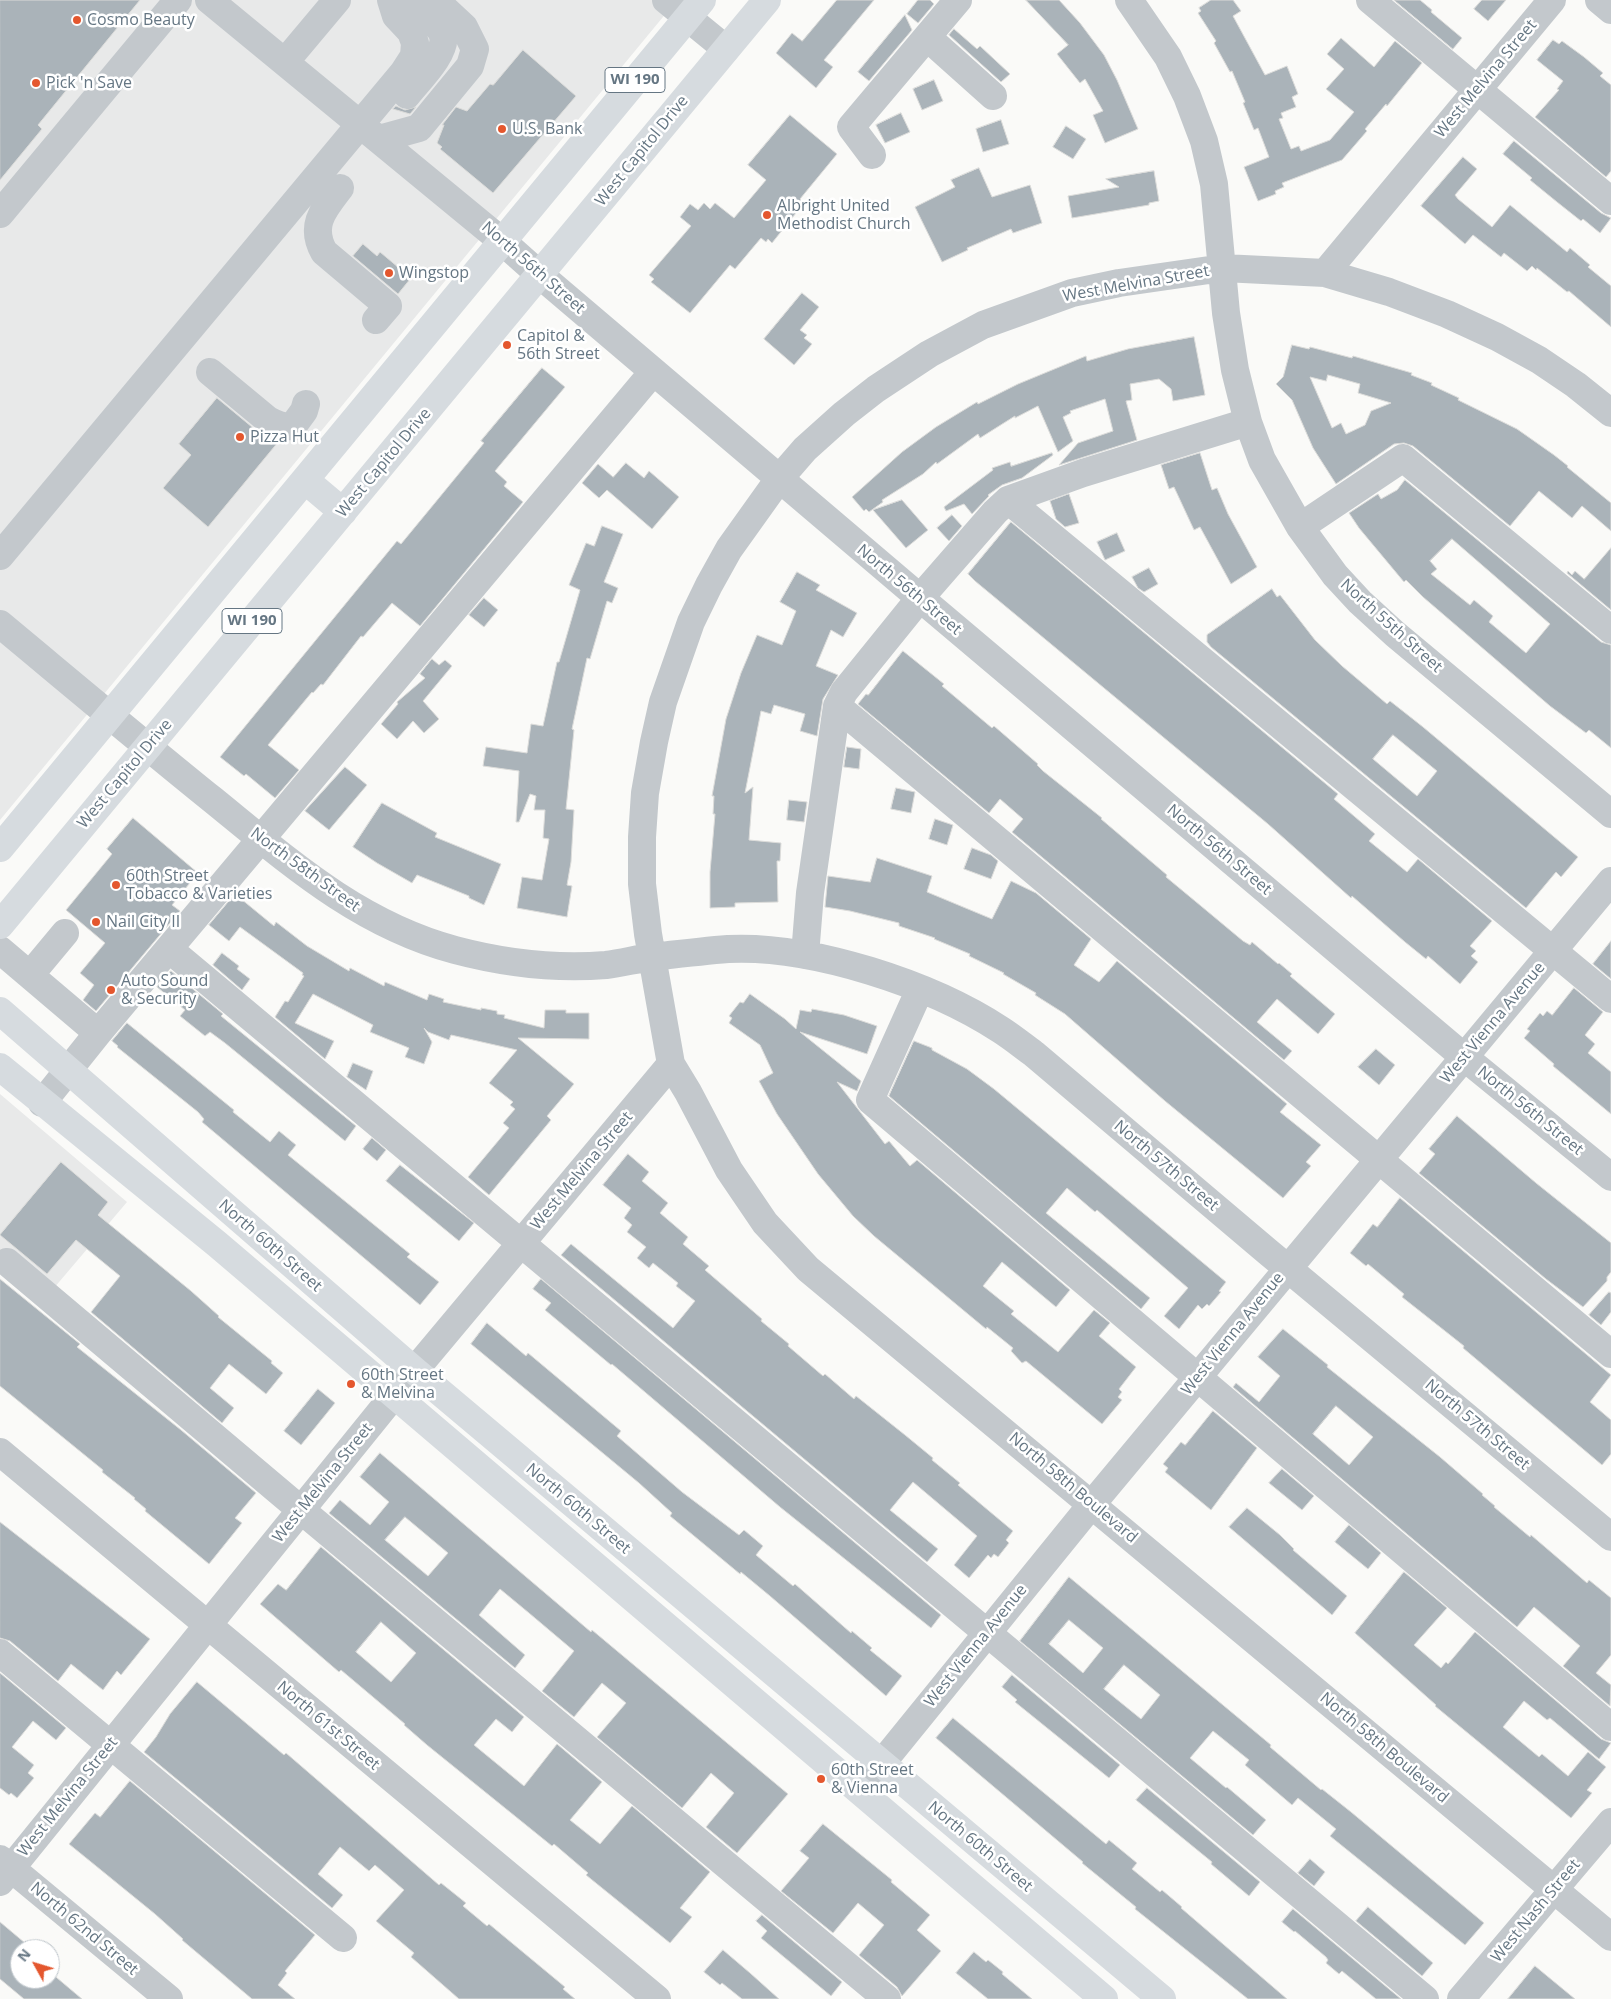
<!DOCTYPE html>
<html>
<head>
<meta charset="utf-8">
<style>
  body { margin:0 }
  #map { position:relative; width:1611px; height:1999px; overflow:hidden; background:#fafaf8; font-family:"Open Sans",sans-serif }
  canvas { display:block }
  .north { position:absolute; left:10px; top:1939px; width:50px; height:50px; box-sizing:border-box; background:#fff; border:1px solid #c1c8cd; border-radius:50%; rotate:309deg; font-size:14px; font-weight:700; line-height:20px; text-align:center; color:#657683 }
  .north::after { content:''; display:block; margin:auto; width:18px; height:22px; background:#e4572e; clip-path:polygon(50% 0,100% 100%,50% 72%,0 100%) }
</style>
</head>
<body>
<div id="map">
<canvas width="1611" height="1999"></canvas>
<div class="north">N</div>
</div>
<script>
const ctx = document.querySelector('canvas').getContext('2d');
ctx.lineJoin = 'round';
function paint(path, color) { ctx.fillStyle = color; ctx.fill(path, 'evenodd'); }
function trace(path, color, width, dash) { ctx.strokeStyle = color; ctx.lineWidth = width; ctx.lineCap = dash ? 'butt' : 'round'; ctx.setLineDash(dash || []); ctx.stroke(path); }
function drawText(font, color, halo, rows, align = 'center') {
  ctx.font = font + ' "Open Sans",sans-serif'; ctx.lineWidth = 5; ctx.setLineDash([]); ctx.textBaseline = 'middle'; ctx.strokeStyle = halo; ctx.fillStyle = color; for (const [text, x, y, turn = 0] of rows) {
    ctx.save(); ctx.translate(x, y); ctx.rotate((+turn || 0) * Math.PI / 180); ctx.textAlign = isNaN(turn) ? turn : align; if (halo) ctx.strokeText(text, 0, 0); ctx.fillText(text, 0, 0); ctx.restore();
  }
}
paint(new Path2D(`
  M0 0H677L0 820Z
  M0 1094 127 1202 54 1288 0 1258Z`), '#e8e9e9');
const building = new Path2D(`
  M0 0H140L38 125 42 129 0 180Z
  M837 0H874L824 60 833 67 816 88 776 53 792 33 802 41Z
  M918 0H930L934 4 918 23 907 14Z
  M1026 0H1059L1080 23 1104 55 1117 80 1138 129 1105 143 1093 115 1103 111 1085 79 1080 83 1057 54 1068 45Z
  M1211 0H1233L1241 11 1233 16 1265 75 1287 66 1298 94 1292 97 1296 107 1281 113 1283 118 1279 119 1291 149 1299 146 1301 151 1330 140 1354 112 1326 89 1344 69 1327 54 1341 38 1374 67 1395 41 1422 63 1387 106 1386 104 1365 129 1367 131 1342 160 1282 183 1284 187 1275 191 1276 194 1258 201 1244 167 1269 157 1258 128 1254 130 1243 103 1245 102 1232 71 1230 72 1214 43 1216 41 1198 13 1201 11 1199 8Z
  M1394 0H1420L1432 10 1431 12 1462 38 1453 49Z
  M1482 0H1506L1488 21 1474 9Z
  M905 15 912 30 869 81 858 72Z
  M954 29 977 49 980 46 1010 74 1001 82 949 35Z
  M1553 40 1559 44 1562 41 1584 57 1603 73 1600 76 1611 85V171L1606 177 1535 117 1559 90 1557 89 1563 81 1537 60Z
  M523 50 576 96 493 193 440 149 442 147 437 143 444 125H442L456 107 467 111 490 84 493 85Z
  M934 80 943 101 922 110 913 89Z
  M396 106 405 110 416 107 410 114 393 109Z
  M901 113 910 132 885 143 876 125Z
  M790 115 837 154 800 199 804 203 772 243 768 239 766 242 761 238 735 269 730 265 690 313 651 282 654 279 649 275 691 226 680 217 690 204 698 210 704 203 710 209 715 203 734 218 766 180 748 165Z
  M1001 120 1009 144 983 152 976 129Z
  M1066 126 1086 139 1073 159 1053 147Z
  M1514 141 1601 213 1611 218 1600 233 1583 219 1581 221 1557 202 1530 180 1532 178 1503 154Z
  M1463 157 1477 169 1455 195 1458 199 1492 227 1510 205 1567 252 1570 248 1590 265 1588 267 1611 286V327L1569 291 1567 292 1537 268 1536 270 1532 266 1527 271 1504 253 1501 257 1473 235 1465 244 1421 206Z
  M979 168 992 197 1030 185 1042 223 1013 233 1011 229 967 248 968 250 942 262 915 207 955 187 951 180Z
  M1154 171 1159 201 1149 203V205L1072 218 1068 196 1119 187 1106 179Z
  M363 244 377 256 380 252 411 278 398 294 353 256Z
  M802 293 819 307 800 330 807 335 804 338 812 344 794 365 764 339Z
  M1194 337 1205 395 1173 401 1171 389 1159 379 1130 384 1132 400 1126 401 1137 440 1059 465 1078 443 1113 431 1105 399 1070 411 1071 413 1063 417 1073 441 1058 452 1038 406 1015 418V416L980 438 978 434 937 464 936 462 923 474 882 500 883 502 869 512 866 509 864 511 852 497 902 452 936 427 977 402 978 404 1018 384 1086 356 1087 361 1128 349Z
  M1292 345 1309 349 1310 347 1352 358 1353 356 1412 373 1411 375 1432 383 1431 385 1459 398 1458 400 1517 429 1554 455 1568 466 1567 467 1611 503V531L1582 506 1572 518 1539 491 1510 526 1413 446 1404 443 1394 444 1336 484 1313 448 1292 400 1276 384 1283 377ZM1328 375 1360 384 1358 393 1391 403 1371 411 1365 425 1346 434 1341 423 1332 428 1310 377 1326 381Z
  M542 368 565 387 495 471 507 482 504 486 523 502 420 626 392 603 363 637 361 636 323 685 321 684 313 693 312 692 268 745 299 770 275 798 246 774 244 776 220 757 397 541 401 544 434 504 484 443 481 441Z
  M217 398 258 432 279 441 208 527 163 488 191 455 179 444Z
  M1052 453 1053 455 1022 478 1002 485 988 495 989 496 972 514 964 504 946 511 944 507 993 470 992 468 1010 462 1011 466Z
  M1200 453 1212 490 1217 488 1228 514 1257 567 1231 584 1200 527 1194 530 1174 487 1169 489 1161 465Z
  M626 463 644 478 649 471 679 497 652 529 607 490 599 498 582 483 598 464 613 477Z
  M1405 480 1601 642 1611 645V748L1589 730 1586 733 1550 706 1423 597 1406 580 1404 582 1359 528 1349 513 1378 494 1381 499 1397 490ZM1452 539 1550 624 1526 653 1489 622 1493 616 1474 600 1470 605 1431 574 1437 569 1430 561Z
  M1069 494 1079 523 1065 527 1056 519 1050 501Z
  M902 500 928 530 906 548 873 510Z
  M952 515 962 526 949 541 937 528Z
  M1011 522 1338 794 1334 799 1375 834 1369 841 1407 872 1418 859 1492 921 1470 946 1476 951 1471 956 1478 962 1460 984 1428 956 1426 959 1405 942 1352 896 1351 898 1268 824 975 581 968 574Z
  M602 526 623 534 604 582 618 588 612 603 607 601 590 659 587 658 572 729 574 730 566 809 574 810 571 862 567 885 572 886 567 917 517 908 522 877 542 880 549 839 543 838 545 810H534L536 796 530 794 519 822H516L519 771 483 766 486 747 527 753 531 724 543 726 557 662H559L580 590 569 585 586 543 594 546Z
  M1117 533 1125 551 1105 560 1097 542Z
  M1611 548V610L1567 573 1568 571 1572 575 1575 571 1584 579Z
  M1149 568 1158 584 1144 592 1138 588 1132 577Z
  M797 572 820 585 816 590 857 613 843 637 831 630 816 666 838 675 823 699 817 736 800 731 805 714 774 705 771 714 761 711 745 793 753 787 749 840 781 843 780 861H777L778 902 735 903V907L710 908V872L715 814H713L714 796H712L726 719 741 673 757 635 782 645 796 611 780 602Z
  M1272 589 1277 597 1280 595 1315 640 1342 666 1387 704 1390 701 1423 727 1578 857 1561 877 1556 872 1526 908 1211 647 1207 642V635ZM1393 735 1437 771 1417 796 1373 759Z
  M484 598 498 610 484 627 469 615Z
  M903 651 944 684 942 686 992 728 994 726 1038 764 1037 765 1043 771 1102 818 1101 819 1167 875 1166 877 1201 906 1243 941 1250 945 1252 942 1278 964 1279 963 1292 974 1290 976 1335 1014 1318 1034 1277 999 1257 1022 1292 1051 1284 1060 1012 832 1023 819 1000 799 989 813 858 704 866 694 868 695Z
  M432 659 439 665 445 660 452 666 423 701 439 719 424 733 413 721 397 739 381 724 398 704 397 702 425 678 420 674Z
  M847 747 861 749 859 769 844 767Z
  M345 767 367 785 329 830 305 811Z
  M896 788 915 792 911 813 891 809Z
  M789 800 807 802 804 822 787 820Z
  M382 803 437 833 435 837 501 864 484 905 469 898V896L417 875 412 883 377 863 353 847Z
  M133 818 198 873 172 905 180 911 96 1011 83 1000 94 985 80 973 105 943 66 910 112 854 107 849Z
  M935 819 953 825 947 845 929 839Z
  M972 848 991 855 998 861 991 879 964 869Z
  M877 858 932 876 927 892 992 919 1011 881 1036 893 1091 939 1074 965 1099 982 1117 961 1287 1104 1280 1112 1321 1145 1306 1162 1311 1166 1283 1198 1165 1101 1065 1014 1035 995 1036 993 1003 974 1004 973 969 956 970 954 934 939 935 938 899 926V923L850 911 825 907 828 876 870 882Z
  M235 894 274 926 276 922 307 946 349 971 350 968 384 986 385 982 427 1000 429 994 444 999 443 1002 481 1010V1008L497 1011V1014L505 1015 504 1018 544 1028 545 1010H566V1013H589V1039L518 1038 574 1084 547 1116 551 1120 489 1195 468 1177 509 1128 503 1123 515 1109 510 1105 513 1102 489 1083 517 1050 451 1035 449 1040 428 1032 424 1028 432 1042 424 1064 405 1057 409 1048 370 1032 373 1025 313 994 295 1023 334 1041 325 1059 275 1017 285 1001 288 1002 304 976 302 975 303 973 240 927 229 941 209 925Z
  M1611 941V979L1593 964Z
  M222 953 239 966 237 969 250 979 242 990 213 965Z
  M171 971 223 1014 221 1016 356 1126 345 1141 225 1043 210 1032 205 1036 180 1016 185 1010 157 987Z
  M1574 988 1603 1012 1585 1035 1595 1044 1588 1053 1611 1072V1114L1553 1066 1554 1064 1524 1038 1530 1031 1527 1029 1540 1013 1543 1016 1547 1011 1552 1015Z
  M750 994 785 1019 796 1029 800 1010 811 1012 812 1009 844 1015 877 1026 867 1054 800 1032 861 1081 857 1091 837 1082 885 1144 889 1141 910 1166 917 1160 1070 1290 1056 1307 1002 1262 983 1286 1014 1311 1011 1314 1058 1352 1094 1310 1110 1323 1099 1336 1136 1367 1119 1389 1122 1392 1118 1397 1122 1400 1102 1424 1026 1361 1022 1363 1011 1351 1013 1348 987 1327 986 1329 874 1236 853 1216 818 1174 777 1114 759 1081 773 1073 760 1045 729 1023 732 1018 729 1016 740 1002 743 1003Z
  M127 1023 234 1110 233 1112 270 1142 279 1131 296 1145 288 1155 410 1254 407 1257 439 1282 420 1305 202 1122 204 1119 198 1112 117 1047 118 1046 112 1041Z
  M914 1041 932 1048V1050L967 1069 994 1089 1226 1282 1219 1291 1221 1292 1209 1306 1207 1304 1202 1309 1198 1305 1179 1329 1164 1316 1188 1288 1097 1210 1095 1212 1067 1188 1046 1213 1150 1298 1141 1309 889 1096Z
  M1376 1049 1395 1065 1379 1085 1358 1067Z
  M353 1063 373 1071 366 1090 347 1077Z
  M1457 1116 1536 1183 1611 1243V1272L1607 1277V1281L1583 1307 1546 1279 1419 1173 1435 1154 1429 1149Z
  M372 1138 386 1150 377 1161 363 1149Z
  M628 1154 649 1172 642 1181 668 1203 660 1213 688 1237 683 1244 709 1266 705 1270 762 1319 761 1321 789 1344 788 1346 823 1376 825 1374 854 1399 856 1396 905 1435 933 1458 932 1460 960 1483 958 1485 1013 1531 1006 1540 1009 1543 998 1557 994 1554 991 1558 988 1555 969 1578 954 1565 977 1536 913 1482 890 1510 938 1549 927 1562 561 1255 571 1244 673 1328 695 1301 676 1286 678 1283 653 1263 649 1268 637 1258 646 1247 627 1232 632 1225 624 1218 631 1208 603 1185Z
  M61 1162 108 1202 98 1215 191 1291 219 1316 218 1317 272 1361 271 1363 283 1373 266 1394 229 1364 210 1388 234 1408 222 1423 91 1312 120 1276 76 1240 47 1274 0 1235Z
  M400 1165 474 1223 459 1241 386 1181Z
  M1400 1198 1611 1375 1590 1402 1611 1420V1454L1602 1465 1463 1348 1464 1346 1402 1297 1404 1294 1368 1264 1366 1266 1350 1253 1373 1224 1377 1227Z
  M0 1279 80 1344 77 1347 181 1430 256 1493 235 1518 242 1523 209 1564 145 1511 146 1509 134 1499 135 1498 102 1472 103 1470 0 1386Z
  M541 1279 941 1615 931 1628 780 1507 612 1364 611 1365 545 1310 551 1303 533 1289Z
  M1609 1292 1611 1293V1312L1601 1325 1589 1315Z
  M487 1323 526 1356 528 1353 621 1431 617 1436 682 1492 739 1535 744 1530 763 1546 756 1555 793 1586 795 1584 851 1633 852 1631 872 1648 870 1650 902 1676 886 1696 770 1596 741 1572 740 1574 670 1516 672 1513 639 1483 471 1344Z
  M1283 1329 1328 1365 1327 1367 1440 1457 1483 1494 1482 1495 1495 1506 1494 1507 1530 1537 1531 1535 1587 1583 1589 1580 1611 1598V1655L1596 1673 1611 1685 1610 1706 1563 1666 1580 1646 1534 1607 1517 1627 1233 1387 1236 1383 1259 1402 1280 1376 1258 1357ZM1336 1406 1373 1437 1349 1465 1313 1434Z
  M318 1389 335 1403 301 1445 284 1431Z
  M1213 1411 1257 1448 1211 1510 1165 1472 1168 1468 1163 1464 1181 1442 1185 1445Z
  M380 1453 591 1632 592 1630 788 1794 737 1853 706 1827 734 1793 711 1773 682 1808 597 1737 626 1703 602 1683 574 1717 542 1691 574 1651 529 1613 500 1589 479 1615 525 1655 515 1668 329 1513 340 1500 370 1525 389 1502 360 1477ZM405 1517 448 1553 428 1576 385 1540Z
  M1282 1469 1314 1496 1302 1510 1269 1483Z
  M1247 1508 1280 1535 1294 1549 1293 1550 1347 1596 1332 1615 1229 1527Z
  M0 1522 150 1639 121 1675 117 1671 103 1690 71 1664 58 1681 10 1641 0 1638Z
  M1349 1525 1381 1553 1368 1569 1335 1542Z
  M321 1547 524 1717 512 1732 496 1719 474 1745 524 1786 557 1744 602 1782 570 1820 600 1844 632 1806 710 1872 680 1908 692 1917 670 1943 586 1875 588 1873 554 1844 552 1846 427 1745 404 1725 405 1724 341 1670 339 1672 260 1604 278 1584 286 1590ZM381 1622 416 1653 391 1682 356 1652Z
  M1404 1572 1447 1608 1414 1645 1441 1668 1446 1662 1448 1664 1475 1632 1601 1739 1611 1743 1599 1759 1550 1718 1547 1720 1524 1701 1503 1727 1539 1757 1542 1754 1568 1776 1588 1752 1606 1767 1587 1790 1592 1793 1571 1818 1435 1706 1436 1705 1355 1633Z
  M1069 1577 1271 1745 1270 1747 1321 1790 1322 1789 1351 1812 1484 1923 1465 1945 1330 1836 1336 1829 1298 1798 1292 1805 1245 1765 1249 1760 1213 1731 1190 1758 1226 1788 1227 1787 1266 1820 1253 1835 1020 1641ZM1069 1620 1103 1648 1083 1673 1049 1644ZM1124 1665 1160 1695 1141 1719 1104 1689Z
  M0 1673 66 1728 56 1740 33 1721 12 1747 34 1765 28 1773 34 1778 17 1798 11 1793 9 1795 0 1788Z
  M1012 1675 1120 1765 1109 1778 1015 1702 1017 1700 1002 1687Z
  M197 1682 284 1755 286 1753 439 1885 441 1883 466 1903 463 1906 487 1926 489 1924 565 1987 563 1989 575 1999H459L411 1957 414 1953 376 1921 404 1890 375 1865 369 1871 340 1847 318 1874 343 1895 332 1908 144 1752 156 1737 170 1714Z
  M953 1718 1106 1844 1109 1840 1137 1863 1132 1869 1160 1892 1162 1890 1182 1907 1181 1908 1287 1999H1248L1135 1909 1136 1907 1082 1863 1083 1862 936 1738Z
  M130 1781 315 1935 285 1971 287 1973 278 1985 295 1999H252L182 1940 183 1939 155 1914 69 1844 95 1813 100 1817Z
  M1147 1788 1260 1882 1249 1896 1211 1864 1212 1862 1136 1800Z
  M823 1824 892 1880 891 1882 930 1915 917 1930 941 1951 902 1996 897 1987 859 1955 884 1925 858 1903 833 1933 781 1891 809 1858 800 1851Z
  M1310 1859 1325 1872 1314 1886 1298 1873Z
  M1368 1907 1433 1963 1422 1976 1356 1921Z
  M1293 1909 1401 1999H1376L1342 1971 1339 1974 1326 1963 1328 1960 1326 1957 1295 1931 1294 1932 1282 1922Z
  M762 1915 842 1982 831 1996 761 1938 767 1931 756 1921Z
  M0 1922 25 1943 23 1946 28 1949H20V1979H50V1972L82 1999H24L0 1979Z
  M723 1950 750 1973 779 1999H742L722 1983 720 1985 704 1972Z
  M974 1952 986 1962 988 1960 1003 1972 1002 1974 1032 1999H988L956 1973Z
  M1535 1966 1575 1999H1508Z`);
paint(building, '#aab3b9');
trace(building, '#dcdcda', 1);
trace(new Path2D(`
  M209 0 503 242 540 275 920 598 1464 1057 1611 1177
  M666 0 726 49
  M1129 0 1168 57 1187 96 1204 141 1214 184 1226 313 1235 370 1248 422 1262 460 1300 527 1335 575 1360 602 1395 634 1611 814
  M1370 0 1611 201
  M1599 0 1611 10
  M927 37 993 96
  M285 62 337 0
  M407 95C417 82 447 53 443 36 441 26 416 8 408 0
  M379 139 419 128 470 66 475 49 464 27 435 0
  M872 155 851 127 958 0
  M340 188C324 209 309 225 324 252L388 306 376 320
  M0 214 178 0
  M1325 273 1552 0
  M210 372 268 420C277 425 283 427 293 426L304 411 306 404
  M1611 413 1576 385 1539 360 1497 337 1447 314 1389 292 1325 273 1223 268 1119 283 1072 293 983 325 929 354 876 389 844 414 805 449 779 479 729 549 709 585 691 622 663 702 654 742 645 793 642 837V884L648 934 671 1064 688 1092 729 1170 765 1223 808 1269 1611 1937
  M1008 500 1611 999
  M1300 527 1403 458 1611 630
  M0 556 403 73 414 56 415 43 411 32 396 16 391 0
  M0 624C71 683 141 742 213 800 288 861 358 924 455 950 504 963 556 969 606 965 622 963 637 959 652 957 678 954 703 951 728 949 812 945 931 984 1001 1030 1012 1037 1023 1046 1034 1054L1268 1252 1611 1537
  M837 706 1611 1354
  M169 949C589 1297 1005 1650 1425 1999
  M0 950 98 1033
  M805 955 810 893 837 706 844 692 920 598 995 512 1008 500 1083 473 1248 422
  M30 975 65 933
  M920 989 870 1100 1611 1727
  M42 1103 98 1033 653 372
  M7 1262 301 1510 887 1999
  M0 1452 657 1999
  M0 1653 343 1938
  M860 1790 1092 1504 1611 881
  M0 1859 169 1999
  M0 1882 394 1395 671 1064
  M1461 1999 1611 1822`), '#c3c8cc', 28);
trace(new Path2D(`
  M305 480 343 512
  M0 848 702 0
  M0 925 767 0
  M0 1011 415 1371 1162 1999
  M0 1067 217 1244 1104 1999`), '#d6dbdf', 28);
for (const [x, y, r, color] of [
  [77,20,5,"#e4572e"],
  [36,83,5,"#e4572e"],
  [502,129,5,"#e4572e"],
  [767,215,5,"#e4572e"],
  [389,273,5,"#e4572e"],
  [507,345,5,"#e4572e"],
  [240,437,5,"#e4572e"],
  [116,885,5,"#e4572e"],
  [96,922,5,"#e4572e"],
  [111,990,5,"#e4572e"],
  [351,1384,5,"#e4572e"],
  [821,1779,5,"#e4572e"]
]) { const dot = new Path2D(); dot.arc(x, y, r, 0, 2 * Math.PI); ctx.fillStyle = color; ctx.fill(dot); trace(dot, '#fff', 2); }
for (const [x, y, w] of [
  [635,80,60],
  [252,621,60]
]) { const box = new Path2D(); box.roundRect(x - w / 2, y - 12.5, w, 25, 4); ctx.fillStyle = '#fff'; ctx.fill(box); trace(box, '#657683', 1); }
drawText('bold 15px', '#657683', null, [
  ["WI 190",635,80],
  ["WI 190",252,621]
]);
drawText('16px', '#657683', '#fff', [
  ["Cosmo Beauty",87,20],
  ["Pick 'n Save",46,83],
  ["U.S. Bank",512,129],
  ["Albright United",777,206],
  ["Methodist Church",777,224],
  ["Wingstop",399,273],
  ["Capitol &",517,336],
  ["56th Street",517,354],
  ["Pizza Hut",250,437],
  ["60th Street",126,876],
  ["Tobacco & Varieties",126,894],
  ["Nail City II",106,922],
  ["Auto Sound",121,981],
  ["& Security",121,999],
  ["60th Street",361,1375],
  ["& Melvina",361,1393],
  ["60th Street",831,1770],
  ["& Vienna",831,1788]
], 'left');
drawText('16px', '#657683', '#fff', [
  ["West Melvina Street",1486,79,-50],
  ["West Capitol Drive",642,151,-51],
  ["North 56th Street",533,268,41],
  ["West Melvina Street",1136,284,-10],
  ["West Capitol Drive",384,463,-50],
  ["North 56th Street",909,590,40],
  ["North 55th Street",1391,626,42],
  ["West Capitol Drive",125,774,-50],
  ["North 56th Street",1219,850,40],
  ["North 58th Street",305,870,36],
  ["West Vienna Avenue",1493,1023,-50],
  ["North 56th Street",1530,1111,39],
  ["North 57th Street",1166,1166,40],
  ["West Melvina Street",582,1171,-50],
  ["North 60th Street",270,1246,41],
  ["West Vienna Avenue",1233,1334,-51],
  ["North 57th Street",1477,1425,40],
  ["West Melvina Street",323,1483,-51],
  ["North 58th Boulevard",1073,1488,40],
  ["North 60th Street",578,1509,40],
  ["West Vienna Avenue",976,1646,-51],
  ["North 61st Street",328,1726,40],
  ["North 58th Boulevard",1384,1748,40],
  ["West Melvina Street",68,1797,-51],
  ["North 60th Street",980,1847,40],
  ["West Nash Street",1536,1911,-50],
  ["North 62nd Street",84,1929,40]
]);
</script>
</body>
</html>
